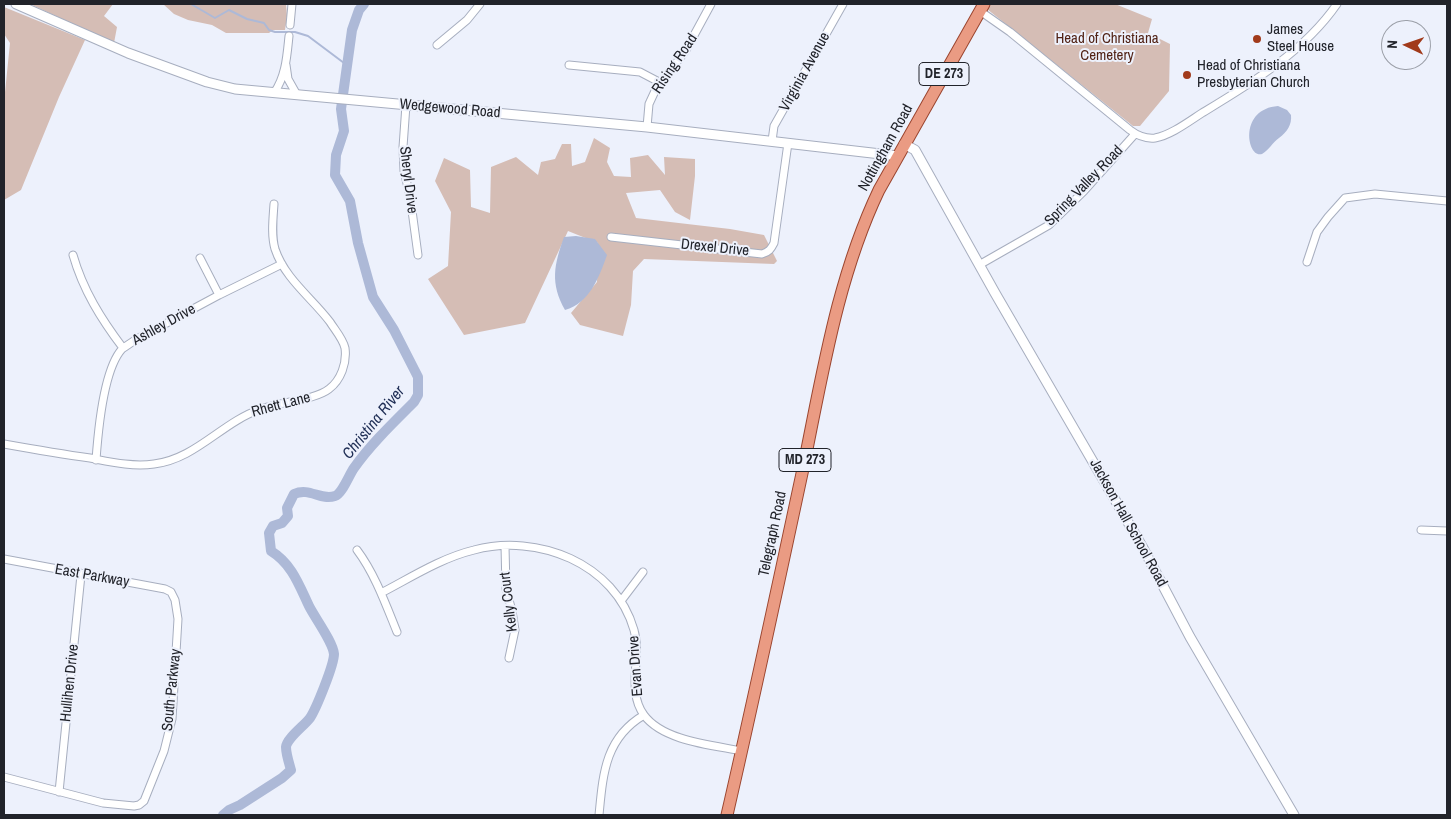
<!DOCTYPE html>
<html>
<head>
<meta charset="utf-8">
<style>
  body { margin:0 }
  #map { position:relative; width:1451px; height:819px; overflow:hidden; background:#edf1fc; font-family:"Archivo Narrow",sans-serif }
  canvas { display:block }
  .frame { position:absolute; inset:0; border:5px solid #21232a; pointer-events:none }
  .north { position:absolute; left:1381px; top:20px; width:50px; height:50px; box-sizing:border-box; background:#edf1fc; border:1px solid #9b9fa8; border-radius:50%; rotate:273deg; font-size:14px; font-weight:700; line-height:20px; text-align:center; color:#21232a }
  .north::after { content:''; display:block; margin:auto; width:18px; height:22px; background:#a13a1b; clip-path:polygon(50% 0,100% 100%,50% 72%,0 100%) }
</style>
</head>
<body>
<div id="map">
<canvas width="1451" height="819"></canvas>
<div class="frame"></div>
<div class="north">N</div>
</div>
<script>
const ctx = document.querySelector('canvas').getContext('2d');
ctx.lineJoin = 'round';
function paint(path, color) { ctx.fillStyle = color; ctx.fill(path, 'evenodd'); }
function trace(path, color, width, dash) { ctx.strokeStyle = color; ctx.lineWidth = width; ctx.lineCap = dash ? 'butt' : 'round'; ctx.setLineDash(dash || []); ctx.stroke(path); }
function drawText(font, color, halo, rows, align = 'center') {
  ctx.font = font + ' "Archivo Narrow",sans-serif'; ctx.lineWidth = 4; ctx.setLineDash([]); ctx.textBaseline = 'middle'; ctx.strokeStyle = halo; ctx.fillStyle = color; for (const [text, x, y, turn = 0] of rows) {
    ctx.save(); ctx.translate(x, y); ctx.rotate((+turn || 0) * Math.PI / 180); ctx.textAlign = isNaN(turn) ? turn : align; if (halo) ctx.strokeText(text, 0, 0); ctx.fillText(text, 0, 0); ctx.restore();
  }
}
paint(new Path2D(`
  M30 4H113L104 16 117 27 114 43Z
  M163 4H286L287 16 285 30H273L269 33H226L212 25 188 20 174 14Z
  M990 4H1115L1152 19 1148 33 1170 44 1169 91 1140 126H1133L987 9Z
  M4 7 85 40 59 97 21 190 4 200V102L10 43 4 34Z
  M594 138 610 148 607 162 614 176 631 177 630 158 648 155 665 175 664 157 695 159V176L690 220 675 212 660 190 626 193 636 218 730 229 764 235 777 261 774 264 644 259 633 271 631 305 623 336 580 325 571 313 597 282 598 243 568 231 525 323 464 335 428 279 448 266 451 212 435 181 444 158 470 170 471 207 490 213 491 167 516 157 538 175 541 162 555 159 562 144H571L572 166 585 162Z`), '#d5bdb5');
paint(new Path2D(`
  M1278 106 1287 110 1291 115C1292 125 1287 132 1279 138 1273 142 1268 151 1262 154 1247 159 1238 109 1278 106Z
  M576 236 595 239 607 255C599 277 590 303 565 310 550 283 554 265 564 237Z`), '#adb9d7');
trace(new Path2D(`
  M191 4 215 18 229 10 247 19 264 23 269 30 275 32H295L308 36 348 66`), '#adb9d7', 2);
trace(new Path2D(`
  M223 815 229 810 240 805 282 778 291 770C289 763 286 754 286 747 287 738 304 726 310 718 316 709 334 665 334 654 333 642 315 618 309 606 299 585 292 564 271 551L269 533 273 526 282 523 288 516 287 508 294 494C310 487 320 501 335 496 342 494 349 475 354 468 371 444 393 423 414 402L418 395V377L394 330 373 297 358 243 350 201 335 175 336 155 344 131 341 109 352 30 359 10 364 4`), '#adb9d7', 10);
const minor = new Path2D(`
  M980 11 1010 32 1130 130C1138 136 1145 139 1155 138 1171 135 1188 122 1202 113 1250 84 1304 52 1337 4
  M290 25 292 4
  M437 45 467 20 480 4
  M286 65 288 79 297 95
  M569 65 640 72 661 83
  M274 93C286 76 287 55 289 36
  M406 105 403 147 404 171 410 196 418 255
  M647 127 649 104 655 91 686 50 711 4
  M772 141 774 126 843 4
  M611 237 762 254C769 252 771 249 774 243L788 143
  M73 255C83 290 101 319 123 348
  M200 258 219 295
  M1307 262 1317 232 1328 217 1345 198 1375 194 1447 201
  M979 265 1049 225 1084 191 1135 134
  M4 444C32 449 61 454 90 458 111 462 132 467 154 464 196 459 222 422 261 409 280 402 315 400 329 389 341 380 347 363 345 348 343 339 335 330 330 322 312 298 285 279 275 249 271 235 273 219 274 204
  M96 460C98 432 103 370 122 349 126 346 131 343 135 340L219 295 282 264
  M1421 530 1447 531
  M505 546 506 589 512 611 515 630 509 658
  M357 550C375 574 386 605 397 632
  M4 559 165 589 171 592 175 600 178 619 172 719 164 751 144 801 139 805 134 806 103 803 4 777
  M381 593C410 578 441 558 474 550 537 533 615 563 634 630 642 657 626 691 644 715 663 741 712 745 742 751
  M621 601 643 572
  M59 792 81 575
  M599 815C603 774 605 738 644 715`);
const tertiary = new Path2D(`
  M16 4 128 53 207 82 235 89 647 127 898 156
  M904 144 915 150 995 293 1143 548 1190 637 1294 815`);
const primary = new Path2D(`
  M727 815C754 698 779 581 804 464 823 371 838 276 879 190L984 4`);
trace(minor, '#a7aebf', 9);
trace(tertiary, '#a7aebf', 11);
trace(primary, '#9b452f', 13);
trace(minor, '#fff', 7);
trace(tertiary, '#fff', 9);
trace(primary, '#ea9b83', 11);
for (const [x, y, r, color] of [
  [1257,39,5,"#a13a1b"],
  [1187,75,5,"#a13a1b"]
]) { const dot = new Path2D(); dot.arc(x, y, r, 0, 2 * Math.PI); ctx.fillStyle = color; ctx.fill(dot); trace(dot, '#edf1fc', 2); }
for (const [x, y, w] of [
  [944,74,50],
  [805,460,52]
]) { const box = new Path2D(); box.roundRect(x - w / 2, y - 11.5, w, 23, 4); ctx.fillStyle = '#edf1fc'; ctx.fill(box); trace(box, '#21232a', 1); }
drawText('bold 14px', '#21232a', null, [
  ["DE 273",944,74],
  ["MD 273",805,460]
]);
drawText('15px', '#21232a', '#edf1fc', [
  ["James",1267,30],
  ["Steel House",1267,47],
  ["Head of Christiana",1197,66],
  ["Presbyterian Church",1197,83]
], 'left');
drawText('15px', '#512215', '#edf1fc', [
  ["Head of Christiana",1107,39],
  ["Cemetery",1107,56]
]);
drawText('15px', '#21232a', '#edf1fc', [
  ["Rising Road",675,64,-56],
  ["Virginia Avenue",805,72,-61],
  ["Wedgewood Road",450,109,5],
  ["Nottingham Road",886,148,-61],
  ["Sheryl Drive",408,180,83],
  ["Spring Valley Road",1084,186,-46],
  ["Drexel Drive",715,248,6],
  ["Ashley Drive",164,325,-29],
  ["Rhett Lane",281,405,-15],
  ["Jackson Hall School Road",1128,523,61],
  ["Telegraph Road",773,534,-78],
  ["East Parkway",92,576,10],
  ["Kelly Court",509,602,-97],
  ["Evan Drive",636,666,-94],
  ["Hullihen Drive",70,683,-84],
  ["South Parkway",172,690,-84]
]);
drawText('italic 16px', '#1e2d54', '#edf1fc', [
  ["Christina River",374,423,-51]
]);
</script>
</body>
</html>
